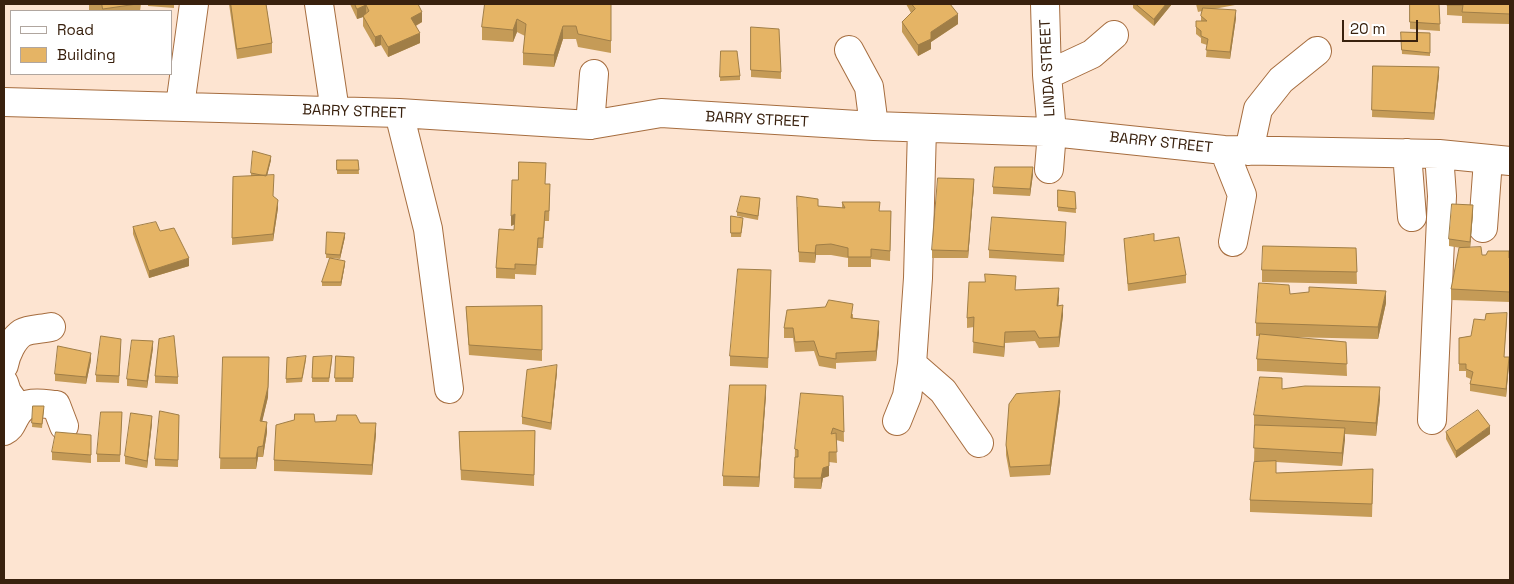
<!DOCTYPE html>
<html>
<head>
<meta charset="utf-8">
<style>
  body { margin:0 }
  #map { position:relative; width:1514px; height:584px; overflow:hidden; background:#fde4d1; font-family:"Space Grotesk",sans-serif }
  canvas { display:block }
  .frame { position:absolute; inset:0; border:5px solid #39210e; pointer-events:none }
  .legend { position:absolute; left:10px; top:10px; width:162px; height:65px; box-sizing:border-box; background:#fff; border:1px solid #b0a69f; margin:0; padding:6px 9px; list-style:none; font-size:15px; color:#39210e }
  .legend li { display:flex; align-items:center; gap:10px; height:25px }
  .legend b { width:25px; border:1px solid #b0a69f }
  .scale { position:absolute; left:1342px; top:20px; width:76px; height:22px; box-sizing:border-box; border:2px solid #39210e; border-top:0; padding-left:6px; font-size:15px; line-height:18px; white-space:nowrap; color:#39210e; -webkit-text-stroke:4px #fff; paint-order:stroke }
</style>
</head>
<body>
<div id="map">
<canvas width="1514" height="584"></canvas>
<div class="frame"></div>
<ul class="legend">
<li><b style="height:6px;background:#fff"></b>Road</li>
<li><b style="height:14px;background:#e5b465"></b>Building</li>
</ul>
<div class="scale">20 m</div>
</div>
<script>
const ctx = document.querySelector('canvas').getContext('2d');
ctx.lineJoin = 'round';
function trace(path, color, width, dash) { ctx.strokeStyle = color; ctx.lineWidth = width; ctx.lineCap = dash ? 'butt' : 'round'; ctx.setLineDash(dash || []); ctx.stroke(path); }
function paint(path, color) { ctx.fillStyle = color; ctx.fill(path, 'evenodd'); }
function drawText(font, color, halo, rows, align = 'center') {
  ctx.font = font + ' "Space Grotesk",sans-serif'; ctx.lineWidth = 4; ctx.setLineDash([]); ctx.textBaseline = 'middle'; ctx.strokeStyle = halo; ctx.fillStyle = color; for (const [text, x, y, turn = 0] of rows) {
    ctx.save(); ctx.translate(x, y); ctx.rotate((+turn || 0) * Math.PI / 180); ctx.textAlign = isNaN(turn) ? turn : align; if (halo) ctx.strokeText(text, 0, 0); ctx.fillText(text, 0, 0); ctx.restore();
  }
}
const minor = new Path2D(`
  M319 4 335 111
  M1045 4 1047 75 1052 132 1049 169
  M849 50 869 87 874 126
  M1047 75 1092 54 1114 35
  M4 102 399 113 590 125 661 113 874 126 1052 132 1224 150 1439 154 1510 161
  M180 106 194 4
  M399 113 428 229 449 389
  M590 125 594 74
  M1224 150 1242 195 1233 242
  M1249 151 1258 109 1281 80 1317 51
  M1407 153 1412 217
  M1483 228 1488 160
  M912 364 943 391 979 443
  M4 365C6 354 13 339 22 333 29 329 43 329 51 327
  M4 383 7 392 19 409
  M1432 420 1442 196 1439 154
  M897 421 907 396 912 364 918 278 922 128
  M4 431C10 428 11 425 14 419 24 399 36 403 56 405L64 426`);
trace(minor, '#a66d3f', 30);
trace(minor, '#fff', 28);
paint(new Path2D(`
  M89 4H141L140 11H102L89 10Z
  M148 4H174V8L148 6Z
  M229 4H266L272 43V53L237 59Z
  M350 4H418L422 22 416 26 420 43 388 57 381 45 375 47 363 26V17L357 19Z
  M485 4H611V53L578 47 576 39H563L554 67 523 65V53L525 36 517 32 513 42 482 40V27Z
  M906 4H950L958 24 931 42V49L918 56 902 32V22L911 13Z
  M1133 4H1172L1154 26 1133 8Z
  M1196 4H1235V5L1214 9 1236 18 1230 59 1206 57 1207 45 1201 43V38L1196 34V27L1201 21V16L1202 11 1198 12Z
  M1410 4H1439L1440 31 1410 29Z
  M1447 4H1510V24L1462 23V16L1447 15Z
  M751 27 781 72V79L751 77Z
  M1401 32 1430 33V56L1402 54Z
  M721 51 740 76V80L720 81Z
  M1373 66 1439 75 1434 120 1372 117Z
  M271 160 267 175 273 196 278 208 273 241 232 245 233 177 251 176V173Z
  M337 160H358L359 174H337Z
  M1033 174 1030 196 993 194V187Z
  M546 184 550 194 549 221H545L543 248H538L536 275 515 274V279L496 278V268L514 230 515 224 511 226Z
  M974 186 968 258H932V250Z
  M1058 190 1075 192 1076 213 1058 211Z
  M760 202 758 220 737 216V212Z
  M842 202 880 211H891L890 261 871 259V267H848V258L831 255H816L815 263 799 262 797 207 818 206 842 208Z
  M1473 213 1470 248 1482 255 1510 258V302L1451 300V289L1461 248 1449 246V239Z
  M731 216 743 222 741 237H731Z
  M133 227 189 266 149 278 133 234Z
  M1066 230 1064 262 989 258V250Z
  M327 232 345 237 340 259 331 258 345 264 341 286H322V282L330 258H326Z
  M1124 239 1186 275V283L1128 291Z
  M1356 248 1357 284 1262 282V270Z
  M771 281 768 368 730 366V356Z
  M1016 290 1059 298 1058 306 1063 315 1059 347 1039 348 1035 341 1005 343 1004 357 973 353 974 327 967 328V318Z
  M1386 303 1378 339 1287 337 1346 342 1347 376 1257 371V359L1260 336H1256V323Z
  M542 306V361L469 355 466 307Z
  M853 314V318L879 332 876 361 836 363V369L819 366 814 351 795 352 793 338H784V328Z
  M1507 321 1504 357 1509 364 1506 397 1470 391V384L1471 379 1466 377V371H1459V338L1471 336Z
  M121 346 119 383 96 382V375Z
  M153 348 147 388 127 386V379Z
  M336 356 354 357 353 382H335Z
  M223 357 268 397 262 421 267 432 263 457H258L256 469H220Z
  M313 357 332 360 329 382H312Z
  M287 358 306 360 302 382 286 383Z
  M91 360 86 384 55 381V374Z
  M557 372 551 430 522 424V417Z
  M155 376 178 377V384L155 383Z
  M1282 389 1380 399 1376 436 1345 434 1342 466 1276 462V473L1373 481 1372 517 1250 512V500L1270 462 1254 461 1255 428H1254V415Z
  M766 395 759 487 723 486V476Z
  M843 396 844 442 836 440 837 463 829 462V476L823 478 821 489 794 488 795 449Z
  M1060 401 1050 475 1010 477 1006 455V445Z
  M33 406 44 409 42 428 32 427Z
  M122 412 120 462H97V454Z
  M179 415 178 467 155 466V459Z
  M315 422 376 434 372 475 274 471V460Z
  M152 423 147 468 125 464V456Z
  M535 431 534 486 461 480 459 432Z
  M1446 432 1490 434 1456 458 1446 439Z
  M91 435V463L52 460V452Z`), '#c59b57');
paint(new Path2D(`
  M1166 4H1172L1154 26V19Z
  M366 5V16L357 19V9Z
  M1236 10V18L1230 59V52Z
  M422 12V22L411 28V18Z
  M958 14V24L931 42V49L918 56V45L931 32Z
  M517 19V32L513 42V30Z
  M563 26V39L554 67V55Z
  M420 33V43L388 57V47Z
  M381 35V45L375 47V37Z
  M1439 67V75L1434 120V113Z
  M271 156V160L266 180V176Z
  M1033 167V174L1030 196V189Z
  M974 179V186L968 258V251Z
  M278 200V208L273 241V234Z
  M1473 205V213L1470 249V242Z
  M515 214V224L511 226V216Z
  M345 233V237L340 259V255Z
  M816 245V255L815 263V253Z
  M189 258V266L149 278V271Z
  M345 261V264L341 286V282Z
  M1059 288V298L1057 317V306Z
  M1386 291V303L1378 339V327Z
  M1063 305V315L1059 347V337Z
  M879 321V332L876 361V351Z
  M1005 332V343L1004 357V347Z
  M153 341V348L147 388V381Z
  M91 353V360L86 384V377Z
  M1509 357V364L1506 397V389Z
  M557 365V372L551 430V423Z
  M269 367 268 397 260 431V421Z
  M766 385V395L759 487V477Z
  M1380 387V399L1376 436V423Z
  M1060 391V401L1050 475V465Z
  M152 416V423L147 468V461Z
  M267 422V432L263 457V446Z
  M376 423V434L372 475V465Z
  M1490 426V434L1456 458V451Z
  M1345 428V440L1342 466V453Z
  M258 447V457L256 469V458Z
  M829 466V476L823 478 821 489V478L823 468Z`), '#a07e47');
const building = new Path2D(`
  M102 4H137L103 9Z
  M231 4H266L272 43 237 49Z
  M355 4H418L422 12 411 18 420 33 388 47 381 35 375 37 363 16 369 11 366 5 357 9Z
  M485 4H611V41L578 34 576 26H563L554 55 523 53 526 24 517 19 513 30 482 27Z
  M912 4H950L958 14 931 32V39L918 45 902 22 915 9Z
  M1136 4H1166L1154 19Z
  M1410 4H1439L1440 24 1410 22Z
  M1447 4H1510V14L1462 12 1463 5H1447Z
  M1203 8 1236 10 1230 52 1206 50 1208 39 1201 36V31L1196 27V21H1207L1201 16Z
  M751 27 779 29 781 72 751 70Z
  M1401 32 1430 33V53L1402 50Z
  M721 51H737L740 76 720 77Z
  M1373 66 1439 67 1434 113 1372 110Z
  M253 151 271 156 266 176 251 173Z
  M337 160H358L359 170H337Z
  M519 162 546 163 545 184H550L549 211H545L543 238H538L536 265 515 264V269L496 268 499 229 514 230 515 214 511 216 512 180H518Z
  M995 167H1033L1030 189 993 187Z
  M274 175 273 196 278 200 273 234 232 238 233 177Z
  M938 178 974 179 968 251 932 250Z
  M1058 190 1075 192 1076 209 1058 207Z
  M741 196 760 198 758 216 737 212Z
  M797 196 818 199V206L845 208 842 202H880L879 211H891L890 251 871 249V257H848V248L831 244 816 245 815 253 799 252Z
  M1452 204 1473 205 1470 242 1449 239Z
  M731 216 743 218 741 233H731Z
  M992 217 1066 222 1064 255 989 250Z
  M156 222 160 231 174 228 189 258 149 271 133 227Z
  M327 232 345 233 340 255 326 254Z
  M1154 234V241L1179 237 1186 275 1128 284 1124 239Z
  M1263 246 1356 248 1357 272 1262 270Z
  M1481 247 1482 255H1486L1488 251H1509V258H1510V292L1451 289 1459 248Z
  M330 258 345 261 341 282H322Z
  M738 269 771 270 768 358 730 356Z
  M985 274 1016 276 1015 290 1059 288 1057 306 1063 305 1059 337 1039 338 1035 331 1005 332 1004 347 973 342 974 317 967 318 969 282H985Z
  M1259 283 1289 285 1290 294 1309 292V287L1386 291 1378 327 1256 323Z
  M829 300 853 304 851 318 879 321 876 351 836 353V359L819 356 814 341 795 342 793 328H784L787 310 825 307Z
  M542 306V350L469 345 466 307Z
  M1507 313 1504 357H1509L1506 389 1470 384 1473 372 1466 369V364H1459V338L1471 336 1474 319 1485 320 1486 314Z
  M1260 334 1346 342 1347 364 1257 359Z
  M101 336 121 339 119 376 96 375Z
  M174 336 178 377 155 376 159 339Z
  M132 340 153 341 147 381 127 379Z
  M58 346 91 353 86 377 55 374Z
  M306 356 302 378 286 379 287 358Z
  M332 356 329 378H312L313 357Z
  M336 356 354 357 353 378H335Z
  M223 357H269L268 387 260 421 267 422 263 446 258 447 256 458H220Z
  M557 365 551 423 522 417 527 370Z
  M1260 377 1282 378V389L1305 386 1380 387 1376 423 1254 415Z
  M730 385H766L759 477 723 476Z
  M1060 391 1050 465 1010 467 1006 445 1009 404 1016 394Z
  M801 393 843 396 844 432 833 428 831 434 836 433 837 452H829V466L823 468 821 478H794L795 457H798V450L795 449Z
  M33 406H44L42 424 32 423Z
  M1478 410 1490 426 1456 451 1446 432Z
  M160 411 179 415 178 460 155 459Z
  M101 412H122L120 455 97 454Z
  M131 413 152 416 147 461 125 456Z
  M295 414H314L315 422 336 421 337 415H356L360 423H376L372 465 274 460 276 425 294 420Z
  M1255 425 1345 428 1342 453 1254 448Z
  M535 431 534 475 461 470 459 432Z
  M56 432 91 435V455L52 452Z
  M1276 461V473L1373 469 1372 504 1250 500 1254 462Z`);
paint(building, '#e5b465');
trace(building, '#a07e47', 1);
drawText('15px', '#39210e', '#fff', [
  ["LINDA STREET",1048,68,-93],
  ["BARRY STREET",354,112,2],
  ["BARRY STREET",757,120,3],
  ["BARRY STREET",1161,143,6]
]);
</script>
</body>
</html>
